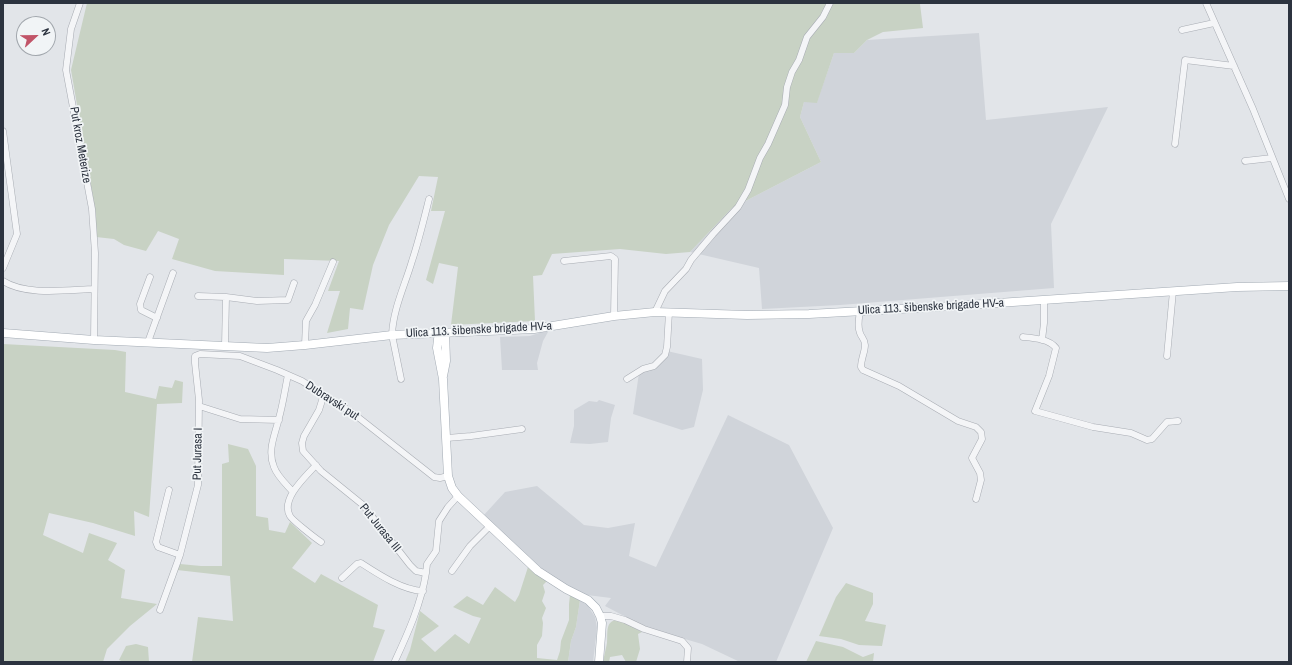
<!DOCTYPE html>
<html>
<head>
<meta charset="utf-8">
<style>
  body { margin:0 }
  #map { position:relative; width:1292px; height:665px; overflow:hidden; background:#e2e5e9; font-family:"Archivo Narrow",sans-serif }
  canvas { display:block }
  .frame { position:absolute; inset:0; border:4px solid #2c333f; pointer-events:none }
  .north { position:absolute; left:16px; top:16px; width:40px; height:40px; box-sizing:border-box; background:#f1f4f6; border:1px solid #a2a7ad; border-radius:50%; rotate:68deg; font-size:11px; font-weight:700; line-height:16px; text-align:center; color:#2c333f }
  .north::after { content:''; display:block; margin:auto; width:14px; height:18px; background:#c15468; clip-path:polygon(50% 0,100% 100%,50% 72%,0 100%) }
</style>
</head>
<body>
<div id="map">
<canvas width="1292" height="665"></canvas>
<div class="frame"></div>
<div class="north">N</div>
</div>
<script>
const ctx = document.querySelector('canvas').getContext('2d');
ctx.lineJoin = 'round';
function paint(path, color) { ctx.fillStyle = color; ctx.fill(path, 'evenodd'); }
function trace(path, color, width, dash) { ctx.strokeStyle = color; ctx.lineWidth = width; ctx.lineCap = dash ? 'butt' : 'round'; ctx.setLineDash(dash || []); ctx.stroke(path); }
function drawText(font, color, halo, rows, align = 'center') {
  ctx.font = font + ' "Archivo Narrow",sans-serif'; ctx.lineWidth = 3.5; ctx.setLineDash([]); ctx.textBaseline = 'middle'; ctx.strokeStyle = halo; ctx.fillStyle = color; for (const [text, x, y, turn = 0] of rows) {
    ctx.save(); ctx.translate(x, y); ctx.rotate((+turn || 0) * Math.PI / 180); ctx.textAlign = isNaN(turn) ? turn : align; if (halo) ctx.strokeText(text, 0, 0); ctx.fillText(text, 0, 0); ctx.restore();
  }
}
paint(new Path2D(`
  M979 33 986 120 1108 107 1051 224 1054 288 840 305 762 309 759 268 690 252 732 208 821 162 800 117 804 102H817L834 53H854L867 40Z
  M542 332H548L543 341 537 363 538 370H502L500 337 530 336Z
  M667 351 702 359 703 390 694 427 682 430 633 414 639 373 645 371Z
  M599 400 615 405 611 418 608 442 590 444 570 443 574 426V410L589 401 597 402Z
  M728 415 789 445 833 528 776 662H740L702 644 647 628 605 606 611 598 587 595 570 589 543 571 483 516 505 492 537 486 584 525 608 528 635 523 629 556 656 567Z
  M580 600 588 606 595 617 597 628 593 662H568L571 641 576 627Z`), '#d0d4da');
paint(new Path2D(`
  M87 3H921L920 4 923 28 883 32 867 40 854 53H834L817 103 804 102 800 117 821 162 732 208 690 252 666 254 620 249 552 254 542 275 533 276 535 321 451 325 458 267 439 263 433 284 426 280 445 211H431L438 177 419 176 389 225 373 265 363 310 350 308 348 329 327 333 340 291H328L339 261 284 259V275L215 271 172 259 179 239 158 231 146 251 124 245 114 239 96 237 95 209 71 70Z
  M3 344 115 350 126 352 125 392 156 399 159 386 172 388 175 380 183 382 182 403 157 404 149 517 134 511 135 536 93 523 49 513 43 535 83 553 89 533 117 543 108 560 125 570 121 598 157 604 130 626 107 649 103 662H3Z
  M228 444 248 449 256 466V516L268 518 269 530 285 533 290 522 312 543 292 568 315 583 321 574 378 605 373 627 385 630 373 662H192L198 617 233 621 230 576 177 570 180 564 201 566H222V464L229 462Z
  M528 567 547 581 543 585 545 592 542 601 546 608 542 618 543 623 542 636 537 645V658L557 660 560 651 561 641 569 620V604L570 595 580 600 576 627 571 641 568 662H405L410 650 420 611 439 626 421 639 435 652 455 634 469 644 481 618 473 616 453 607 467 596 483 605 495 587 515 602 519 595Z
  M846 583 873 593V604L865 621 886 625 882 646 859 645 841 639 819 636 836 597Z
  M615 620 625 623 642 632 638 634 640 649 636 662H626L622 655 610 657 609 662H603C604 655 606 649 607 643 608 634 605 623 615 620Z
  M816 641 843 647 863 657 874 653 873 662H806Z
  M136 644 148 647 149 662H124L119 660 126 646Z`), '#c8d2c4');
const minor = new Path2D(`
  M80 3 71 29 66 70 92 209 95 253 94 340
  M1206 3 1253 109 1289 199
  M1182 30 1214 23
  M3 131 17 234 3 268
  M1175 144 1185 60 1234 66
  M1245 161 1272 158
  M564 261 611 256 615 259 614 316
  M150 277 140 304 141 310 157 318
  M3 281C26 296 67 290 94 289
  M198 296 226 297 257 301 288 300 294 283
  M860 311C859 318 857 326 860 333 861 337 865 339 865 345 865 352 861 359 861 367L863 370 899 386 958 421 976 427 981 432 982 439 972 458 980 473 981 480 976 499
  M655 312 665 291 686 269 691 260 713 234 738 207 748 190 760 158 768 144 785 105 787 87 792 72 799 60 807 37 823 17 830 3
  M1023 337C1034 338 1049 339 1056 348L1049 376 1035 411 1093 427 1131 433 1147 440 1152 439 1167 422 1178 421
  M1042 340 1044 323V300
  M148 342 173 273
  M305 345 306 321 315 305 333 262
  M225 346 226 297
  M1167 356 1173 291
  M288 375C285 389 283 404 279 418 275 435 267 450 274 467 277 476 286 484 293 492
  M401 379 392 335C393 309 405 285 412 261 419 240 424 219 429 199
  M627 379 643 369 654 366 665 355 667 347 669 312
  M324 394 319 410 304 436 302 443 303 451 321 471 363 505 410 565 416 571 426 573 427 564 436 551 439 521 448 507 458 496
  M199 406 240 419 279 420
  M447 438 471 436 522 429
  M316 465C306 476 280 499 290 516 292 520 315 538 321 542
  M169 490 156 542 158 547 180 555
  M452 571 470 546 490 526
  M342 578 357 564 361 563C378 574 402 590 423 591
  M160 610 180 555 198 485 199 400 195 363V356L200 354 240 356 277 370 302 381 354 414 434 477 440 478 448 476
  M600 616H611L625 620 644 629 682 641 688 648 687 662
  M395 661C408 633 421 604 426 573`);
const major = new Path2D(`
  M441 332 438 339 437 348 443 379 448 476 452 488 458 496 538 571 566 589 588 600 596 608 600 616 602 623 599 662
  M3 333 94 340 267 348 305 345 392 335 534 329 614 316 655 312 747 315 809 314 953 306 1237 287 1289 286
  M443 376 446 361 445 332`);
trace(minor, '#a8acb3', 7);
trace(major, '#a2aab3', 9);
trace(minor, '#f4f5f7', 6);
trace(major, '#fff', 8);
drawText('12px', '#2c333f', '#f1f4f6', [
  ["Put kroz Meterize",80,145,80],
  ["Ulica 113. šibenske brigade HV-a",931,307,-3],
  ["Ulica 113. šibenske brigade HV-a",479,330,-3],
  ["Dubravski put",332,401,33],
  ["Put Jurasa I",198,454,-89],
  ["Put Jurasa III",380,528,51]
]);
</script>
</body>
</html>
